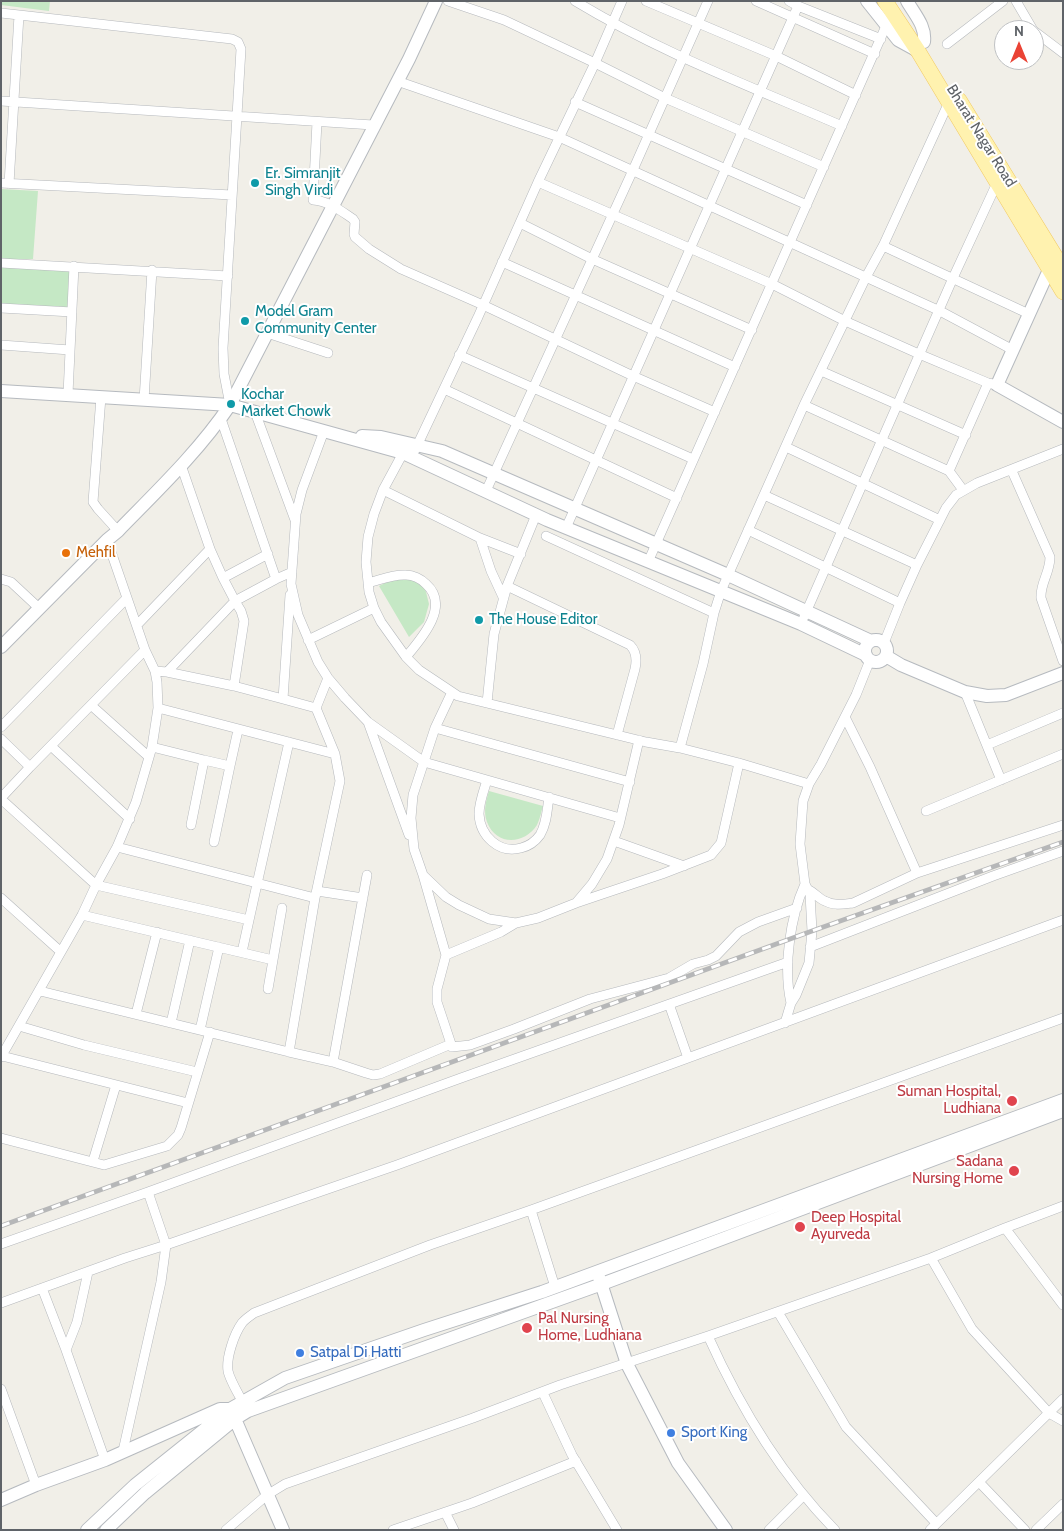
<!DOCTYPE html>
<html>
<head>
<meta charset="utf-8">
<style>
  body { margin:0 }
  #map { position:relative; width:1064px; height:1531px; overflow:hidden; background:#f1efe8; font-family:Cabin,sans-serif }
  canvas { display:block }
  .frame { position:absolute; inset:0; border:2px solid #5f6368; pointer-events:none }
  .north { position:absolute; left:994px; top:20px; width:50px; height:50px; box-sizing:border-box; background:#fff; border:1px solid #bfc1c3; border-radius:50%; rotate:0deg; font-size:14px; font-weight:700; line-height:20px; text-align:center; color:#5f6368 }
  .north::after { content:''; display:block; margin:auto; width:18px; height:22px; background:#ea4335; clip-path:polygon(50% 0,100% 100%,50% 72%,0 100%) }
</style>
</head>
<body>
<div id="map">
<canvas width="1064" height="1531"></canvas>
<div class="frame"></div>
<div class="north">N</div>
</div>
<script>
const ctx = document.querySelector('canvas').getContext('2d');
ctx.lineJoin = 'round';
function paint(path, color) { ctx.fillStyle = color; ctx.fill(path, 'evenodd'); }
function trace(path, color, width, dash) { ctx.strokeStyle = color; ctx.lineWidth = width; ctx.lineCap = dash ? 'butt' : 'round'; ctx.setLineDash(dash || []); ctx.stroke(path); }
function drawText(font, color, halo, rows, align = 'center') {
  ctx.font = font + ' Cabin,sans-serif'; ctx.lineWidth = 4; ctx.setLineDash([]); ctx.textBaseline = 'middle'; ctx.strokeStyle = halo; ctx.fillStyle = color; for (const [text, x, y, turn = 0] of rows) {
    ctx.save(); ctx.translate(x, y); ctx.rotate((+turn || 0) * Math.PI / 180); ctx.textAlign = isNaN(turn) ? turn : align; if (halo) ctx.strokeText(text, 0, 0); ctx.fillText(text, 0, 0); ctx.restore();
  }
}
paint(new Path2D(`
  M1 1H50L49 11 1 5Z
  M1 189 38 191 33 259H1Z
  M1 265 71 268 69 307 1 305Z
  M395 578 415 580 425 588 429 604 424 622 409 637 379 586Z
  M489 791 543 806C541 812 540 819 537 825 524 845 496 846 487 822 483 811 486 801 489 791Z`), '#c5e8c5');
const street = new Path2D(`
  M448 1 504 20 595 63 665 98 824 167
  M575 1C659 52 752 87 842 126
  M622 1 595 63 538 182 772 284 845 321 919 354 988 383 997 385
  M646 1 776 56 856 95
  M756 1 875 54
  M789 1 798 6 881 39
  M1016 1 1033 30
  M1 13 19 15 9 184
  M19 15 232 39 238 42 241 49 223 348 224 374 230 405
  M1034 31 1063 53
  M947 44 1003 1
  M397 81 559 137 940 311 1013 350
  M1 101 373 125
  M575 102 807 205
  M317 122 313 200C329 201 341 211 353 219L355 222 354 234 355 237 369 249 401 269 483 305 633 376 715 412
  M1 183 232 195
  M520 223 592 259 752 330
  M883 246 1029 314
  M502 262 735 367
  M1 263 228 276
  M1 308 72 312
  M267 333 328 353
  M1 345 70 350
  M459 355 693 459
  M821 371 966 435
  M444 389 677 498
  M68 394 74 266
  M101 397 93 502 98 509 118 531
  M144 400 152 270
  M804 405 949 471 988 383
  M255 412 295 520
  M221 419 276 579 292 572
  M324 431 302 490 296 514 291 584 298 615 318 662 328 678 345 698 368 722 424 762 620 818
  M786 447 940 520
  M415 450 478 317 538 182
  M403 453 383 490 374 514 368 537 366 562 369 592 374 608 381 622 406 657 419 670 458 696 646 742 680 748 739 763 809 784
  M181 465 210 549 223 578 268 554
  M949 471 963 490
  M1012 471 1050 557C1050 573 1040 583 1041 598L1063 661
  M383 490 480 538 521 554
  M486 491 633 170 708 1
  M764 495 917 565
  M566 528 798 6
  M748 530 900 603
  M546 536 714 613
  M480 538 491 571 503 597
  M648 562 886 26
  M1 579 11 582 40 609
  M368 583C380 580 393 574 406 575 413 575 421 579 426 584 451 606 421 639 406 657
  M507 586 630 645C637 652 637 660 635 669L617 735
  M804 617 953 278 997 183
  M137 625 210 549
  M308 640 374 608
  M884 643 900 603 917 565 946 508 956 495 977 483 1063 449
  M155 671 167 672 234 686 283 699 290 595
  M167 672 235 601 223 578
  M234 686 244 621 241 611 235 601 276 579
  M452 692 435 728 413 795 411 818 414 849 423 875 446 897 459 905 489 919 516 923 538 918 576 903 662 874 711 855 721 843 739 763
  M965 692 1001 780
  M283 699 316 708 328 678
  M487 703 494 634 507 586 536 515
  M92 706 149 757
  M316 708 335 754
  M845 717 870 767 917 873
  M368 722 409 835
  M1 727 127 598
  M435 728 630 782
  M1 739 30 767 1 798
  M987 745 1063 713
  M51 746 130 819
  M152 747 204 760 191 825
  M680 748 703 664 714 613 721 591 804 405 866 277 883 246 949 102
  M204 760 230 766 214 842
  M230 766 238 730
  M30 767 145 650
  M487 780C484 790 479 803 479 814 480 836 499 854 521 848 529 846 535 842 540 835 547 823 547 810 549 797
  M1 799 96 885 249 920
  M926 811 1063 754
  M614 841 684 866
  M117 847 315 898 340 781 335 754 158 708
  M423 875 446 955 437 989V1002L452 1047 470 1045 514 1029 590 999 669 978 693 964 708 960 716 956 739 932 758 922 797 908
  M809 890C815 893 819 899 825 901 834 906 844 904 853 903L917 873 1063 825
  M317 891 363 898
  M1 898 61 952
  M315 898 289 1052 333 1062 366 1073 373 1075 380 1074 451 1044
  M576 903 592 884 607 859 619 825 639 740
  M82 915 273 960
  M810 947 993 876 1063 851
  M242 952 257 884 289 742
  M446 955 501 932 516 923
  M268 989 282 908
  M40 991 289 1052
  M791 1003C783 968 790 917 805 884
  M669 1004 688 1058
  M136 1014 157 932
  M171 1023 190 940
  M785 1023 791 1003 796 995 809 963 812 931 810 894 805 884 800 844 803 801 809 784 821 764 856 695 870 660
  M19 1026 84 1045 197 1072
  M200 1030 219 947
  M2 1056 188 1103
  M1 1057 82 915 96 885 117 847 136 802 152 747 158 708 157 682 155 671 145 650 107 540
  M333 1062 367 875
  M1 1138 104 1165 167 1146 178 1135 181 1128 210 1032
  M93 1161 116 1085
  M531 1210 555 1287
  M1005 1228 1063 1305
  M1 1244 148 1192
  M931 1258 972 1329 1049 1413 1063 1421
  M42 1288 66 1350 105 1460
  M1 1303 125 1258 166 1245 397 1165 1063 920
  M778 1312 846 1427 936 1523
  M708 1336C740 1407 780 1474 835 1530
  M66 1350 77 1322 88 1272
  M1 1389 36 1485
  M543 1393 572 1455 617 1530
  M245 1407C241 1398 230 1381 228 1371 226 1358 234 1334 242 1323 245 1319 250 1316 254 1313L430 1245 531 1210 1063 1018
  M123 1451 161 1282 166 1245 148 1192 461 1078 788 962
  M979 1482 1025 1530
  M445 1512 454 1530
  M226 1530 267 1495 285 1484 473 1418 560 1385 708 1336 931 1258 1005 1228 1063 1206
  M393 1530 472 1503 576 1461
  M769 1530 803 1496
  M930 1530 1063 1399
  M1036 1530 1063 1504`);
const secondary = new Path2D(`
  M867 1 898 40 918 51
  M907 1C915 15 926 26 924 42
  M1049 270 997 385 1063 422
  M1 391 230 405 403 453 547 520 801 624 866 655
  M362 436 381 437 442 451 728 575 871 641
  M865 651a11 11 0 1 1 22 0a11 11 0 1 1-22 0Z
  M1 647 107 540 118 531C157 491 199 451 230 405L409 59 436 1
  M886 656 901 665 965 692 987 696 1006 695 1063 673
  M599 1277 627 1364 678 1463 726 1530
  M1 1500 36 1485 105 1460 220 1409H230L235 1419 283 1530
  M87 1530 135 1485 230 1409 285 1378 424 1330 542 1292 1063 1100
  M106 1530 145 1493 235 1419 248 1411 602 1284 1063 1111`);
const primary = new Path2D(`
  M885 1 918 51 1063 292
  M959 100 1063 269`);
trace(street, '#b5b8bc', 10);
trace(secondary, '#b6babf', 14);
trace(primary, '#f2c960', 16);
trace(street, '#fff', 9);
trace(secondary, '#fff', 12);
trace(primary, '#fff2af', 15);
const rail = new Path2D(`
  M1 1226 812 931 1063 842`);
trace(rail, '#b6b7b8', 5);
trace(rail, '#fff', 3, [9]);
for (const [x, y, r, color] of [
  [255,183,5,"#0f9aa8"],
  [245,321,5,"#0f9aa8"],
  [231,404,5,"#0f9aa8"],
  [66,553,5,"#e8710a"],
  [479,620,5,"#0f9aa8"],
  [1012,1101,6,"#e0444e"],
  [1014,1171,6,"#e0444e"],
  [800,1227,6,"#e0444e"],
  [527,1328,6,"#e0444e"],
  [300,1353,5,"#3f7fe0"],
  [671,1433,5,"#3f7fe0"]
]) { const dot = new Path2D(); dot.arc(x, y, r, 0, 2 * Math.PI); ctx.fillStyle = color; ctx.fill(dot); trace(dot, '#fff', 2); }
drawText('15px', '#5f6368', '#fff', [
  ["Bharat Nagar Road",981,136,58]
]);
drawText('15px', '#0d838f', '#fff', [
  ["Er. Simranjit",265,174],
  ["Singh Virdi",265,191],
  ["Model Gram",255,312],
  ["Community Center",255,329],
  ["Kochar",241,395],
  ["Market Chowk",241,412],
  ["The House Editor",489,620]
], 'left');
drawText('15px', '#c56008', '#fff', [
  ["Mehfil",76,553]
], 'left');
drawText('15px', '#be3a42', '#fff', [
  ["Suman Hospital,",1001,1092],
  ["Ludhiana",1001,1109],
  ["Sadana",1003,1162],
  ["Nursing Home",1003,1179],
  ["Deep Hospital",811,1218,"left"],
  ["Ayurveda",811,1235,"left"],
  ["Pal Nursing",538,1319,"left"],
  ["Home, Ludhiana",538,1336,"left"]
], 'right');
drawText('15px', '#366cbe', '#fff', [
  ["Satpal Di Hatti",310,1353],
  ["Sport King",681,1433]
], 'left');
</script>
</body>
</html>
